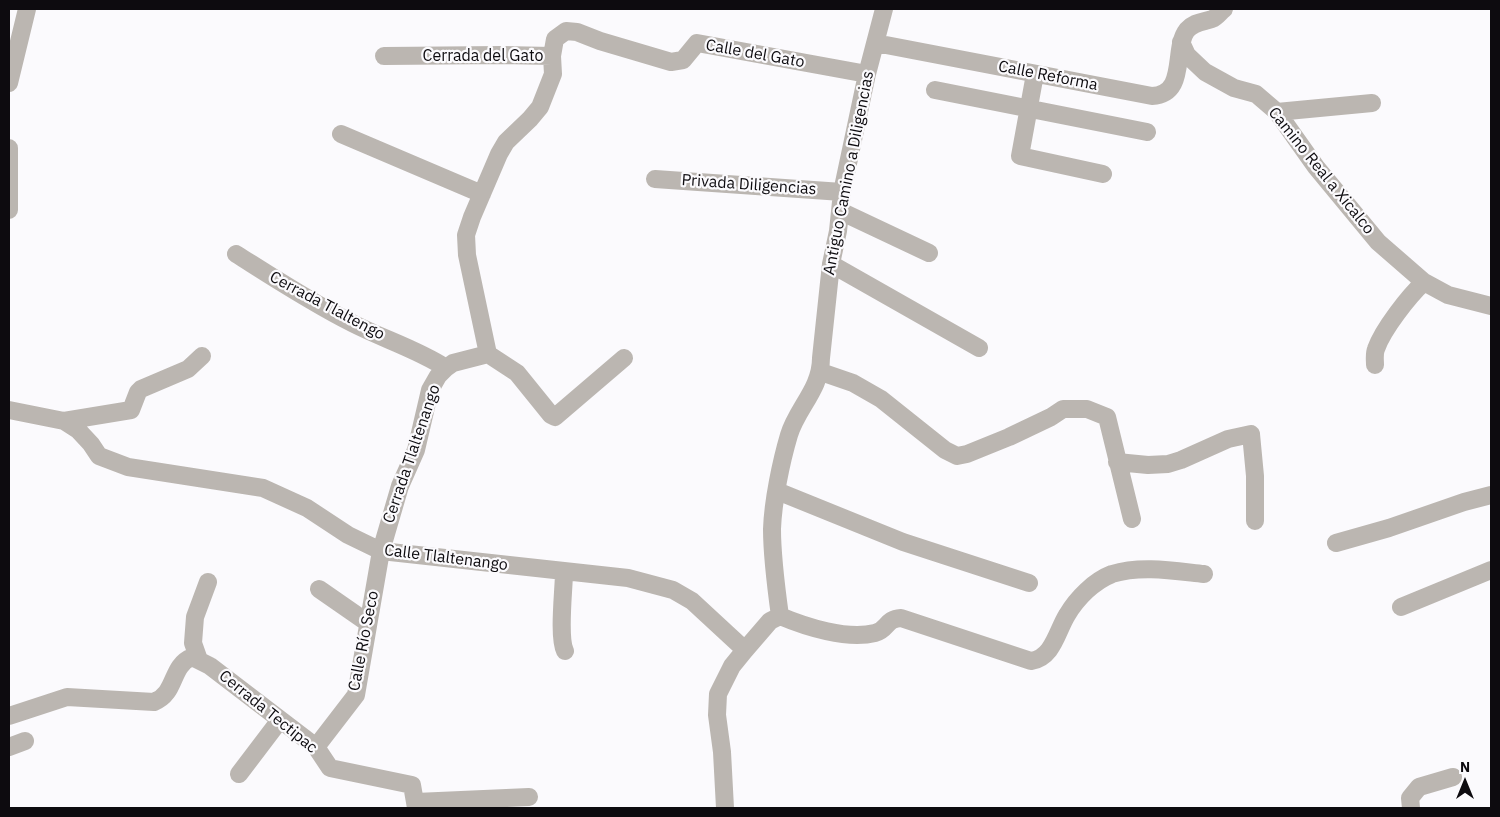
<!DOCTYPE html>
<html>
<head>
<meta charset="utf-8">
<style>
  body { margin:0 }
  #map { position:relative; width:1500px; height:817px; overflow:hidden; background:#fbfafd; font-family:"IBM Plex Sans",sans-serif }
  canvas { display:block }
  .frame { position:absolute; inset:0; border:10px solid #0d0b0f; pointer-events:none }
  .north { position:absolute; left:1440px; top:757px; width:50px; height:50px; -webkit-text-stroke:4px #fbfafd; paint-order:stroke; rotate:0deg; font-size:14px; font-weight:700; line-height:20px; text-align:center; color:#0d0b0f }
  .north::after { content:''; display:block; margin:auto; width:18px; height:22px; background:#0d0b0f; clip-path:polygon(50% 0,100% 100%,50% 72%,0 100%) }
</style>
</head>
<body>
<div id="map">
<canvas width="1500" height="817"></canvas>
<div class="frame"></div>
<div class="north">N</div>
</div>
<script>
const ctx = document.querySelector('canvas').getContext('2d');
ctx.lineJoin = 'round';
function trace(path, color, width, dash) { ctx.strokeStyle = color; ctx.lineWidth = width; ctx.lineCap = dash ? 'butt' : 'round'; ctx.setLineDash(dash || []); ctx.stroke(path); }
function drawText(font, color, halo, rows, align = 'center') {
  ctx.font = font + ' "IBM Plex Sans",sans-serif'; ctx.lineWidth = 4.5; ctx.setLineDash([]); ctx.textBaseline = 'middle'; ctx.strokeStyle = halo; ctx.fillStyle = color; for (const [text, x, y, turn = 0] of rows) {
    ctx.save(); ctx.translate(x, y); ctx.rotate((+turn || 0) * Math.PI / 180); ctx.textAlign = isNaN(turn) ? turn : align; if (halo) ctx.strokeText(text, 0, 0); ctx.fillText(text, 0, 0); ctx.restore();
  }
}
trace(new Path2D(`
  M1181 42 1187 55 1205 72 1234 88 1256 94 1277 112 1316 167 1378 242 1424 282 1448 295 1491 306
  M876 45H886L1152 96C1188 94 1172 49 1187 30 1194 22 1203 22 1212 19 1217 17 1220 12 1224 9
  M384 56 502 55 552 56 555 39 566 31 577 32 600 41 671 62 683 60 697 43 867 74
  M1035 74 1020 156 1103 174
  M9 83 27 9
  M935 90 1147 132
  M1277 112 1372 103
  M341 134 482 194
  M9 148V210
  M655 179 842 192
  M840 211 929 253
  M236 254C274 278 312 303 352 323 383 339 417 349 446 368
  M831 264 979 348
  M488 354 517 373 551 415 555 417 624 358
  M1375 365C1375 360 1374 354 1376 349 1383 329 1409 296 1424 282
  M821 372 853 383 881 399 945 450 957 456 967 454 1009 437 1051 417 1063 409H1087L1107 417 1132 519
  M9 410 64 421 78 430 91 444 99 456 128 467 263 488 307 508 348 535 381 551 628 578 673 590 692 601 745 650
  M64 421 131 410 138 392 141 389 188 369 202 356
  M1117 462 1148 465 1168 464 1181 460 1228 439 1251 434 1255 476V521
  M777 491 903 542 1029 583
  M1336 543 1389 528 1464 502 1491 495
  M564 572C564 589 558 637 565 651
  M319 589 368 623
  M1401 607 1491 570
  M780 616C776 587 772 558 772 529 773 501 781 462 789 435 797 408 821 389 821 358L831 264 838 231 842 192 867 74 884 9
  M780 616C806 627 847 640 875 633 888 630 885 619 901 618L1031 661C1053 658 1057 631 1067 615 1077 598 1094 581 1112 574 1141 565 1175 571 1204 574
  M199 660 193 643 195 617 208 582
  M9 716 67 697 154 702C177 693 170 666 192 657L210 666 316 747 330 768 412 785 416 808
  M9 747 25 741
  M316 747 356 695 381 551 400 486 416 450 430 390 438 376 446 368 453 363 488 354 467 255 466 235 472 217 499 154 506 142 530 119 540 107 553 74 552 56
  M239 774 280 720
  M416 802 529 797
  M725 808 722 752 717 715 718 694 732 666 745 650 770 621 780 616
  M1411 808 1410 798 1419 787 1453 777`), '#bbb6b1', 18);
drawText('16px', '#0d0b0f', '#fbfafd', [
  ["Calle del Gato",755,54,10],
  ["Cerrada del Gato",483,56],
  ["Calle Reforma",1048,76,11],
  ["Camino Real a Xicalco",1321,171,51],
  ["Antiguo Camino a Diligencias",849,173,-79],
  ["Privada Diligencias",749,185,4],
  ["Cerrada Tlaltengo",327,306,28],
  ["Cerrada Tlaltenango",412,454,-71],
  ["Calle Tlaltenango",446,558,7],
  ["Calle Río Seco",364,641,-79],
  ["Cerrada Tectipac",268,712,39]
]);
</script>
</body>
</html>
